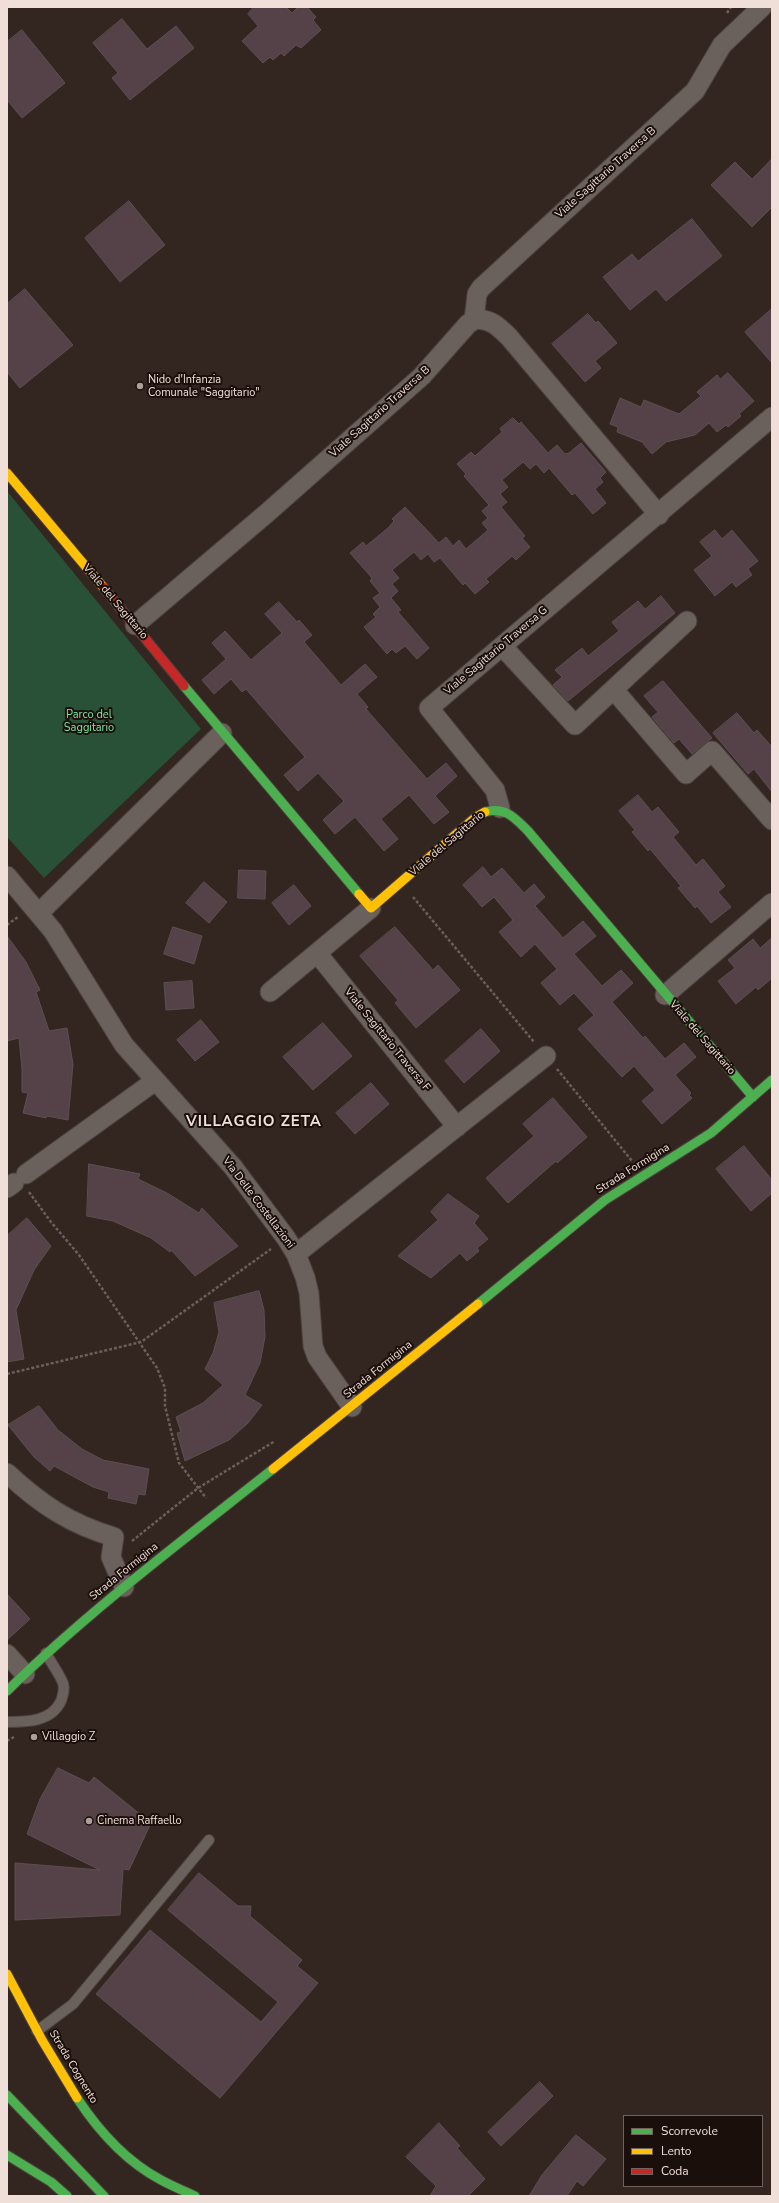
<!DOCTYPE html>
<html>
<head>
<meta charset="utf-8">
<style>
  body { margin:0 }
  #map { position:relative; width:779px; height:2203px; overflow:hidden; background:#332621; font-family:"Nunito Sans",sans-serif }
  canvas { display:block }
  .frame { position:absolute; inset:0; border:8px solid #f0dfd9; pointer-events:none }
  .legend { position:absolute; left:623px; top:2115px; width:140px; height:72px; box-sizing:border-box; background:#1a0f0b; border:1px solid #70625d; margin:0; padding:5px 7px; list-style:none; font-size:12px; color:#f0dfd9 }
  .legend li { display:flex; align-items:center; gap:8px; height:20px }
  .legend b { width:20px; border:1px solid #70625d }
</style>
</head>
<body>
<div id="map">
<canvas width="779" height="2203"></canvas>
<div class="frame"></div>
<ul class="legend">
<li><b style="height:5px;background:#4caf50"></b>Scorrevole</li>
<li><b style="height:5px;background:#ffc107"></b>Lento</li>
<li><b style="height:5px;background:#c62828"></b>Coda</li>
</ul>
</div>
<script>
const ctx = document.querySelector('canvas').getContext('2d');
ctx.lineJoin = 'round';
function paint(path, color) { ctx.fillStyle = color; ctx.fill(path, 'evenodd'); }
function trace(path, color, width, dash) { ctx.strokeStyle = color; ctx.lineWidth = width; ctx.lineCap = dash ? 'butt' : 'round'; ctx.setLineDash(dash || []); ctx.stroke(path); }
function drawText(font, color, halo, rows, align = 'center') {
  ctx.font = font + ' "Nunito Sans",sans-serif'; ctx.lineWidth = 4; ctx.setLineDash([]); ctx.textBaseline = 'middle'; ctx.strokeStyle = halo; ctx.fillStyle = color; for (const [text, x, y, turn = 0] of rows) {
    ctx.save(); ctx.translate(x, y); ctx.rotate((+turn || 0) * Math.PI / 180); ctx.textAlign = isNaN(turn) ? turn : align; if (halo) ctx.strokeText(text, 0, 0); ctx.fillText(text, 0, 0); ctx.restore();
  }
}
paint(new Path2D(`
  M7 491 201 729 44 878 7 837Z`), '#285137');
const building = new Path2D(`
  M254 7H286L292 13 298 7H307L316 17 313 20 321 30 301 48 296 45 284 56 281 53 273 60 270 57 263 63 242 41 258 26 248 14Z
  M122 19 147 49 176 26 194 48 130 100 112 78 118 73 93 43Z
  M22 30 65 83 22 118 7 100V42Z
  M772 159V207L752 227 711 185 735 162 752 179Z
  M129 201 165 245 120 282 85 238Z
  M692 219 722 256 666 301 656 289 630 310 603 277 632 254 638 261Z
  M25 289 73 345 20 388 7 372V304Z
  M772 309V363L745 332Z
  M588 314 596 323 598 321 617 343 595 361 601 368 585 382 552 344Z
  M728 373 754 401 739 414 741 416 728 427 726 425 717 432 709 423 695 435 666 442 652 454 642 442 617 432 618 427 610 424 620 398 641 407 644 400 679 414 701 396 697 392 717 375 720 379Z
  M513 418 519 424 521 422 548 453 557 445 565 454 569 453 581 443 606 472 600 478 603 482 595 489 606 503 593 514 575 493 572 495 549 468 544 473 536 464 530 469 523 462 502 480 508 487 500 494 507 502 501 507 525 536 522 538 530 547 516 560 512 556 486 579 489 582 475 594 465 583 463 585 440 558 434 562 428 554 421 560 414 552 392 570 399 578 392 584 398 591 391 598 401 610 398 612 429 648 417 659 405 646 396 653 392 649 387 654 364 627 376 617 373 614 380 607 373 598 380 593 370 581 372 578 350 553 363 542 366 546 388 528 394 521 392 519 405 507 439 543 446 537 453 546 459 540 466 549 488 530 482 523 488 518 482 511 489 505 464 476 466 474 457 464 471 452 475 456 502 432 500 429Z
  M715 530 722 539 732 530 758 561 748 569 752 575 736 587 732 582 715 596 694 570 712 556 700 542Z
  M661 596 675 613 568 701 553 685 562 677 555 670 582 648 588 656 619 631 612 622 638 601 645 609Z
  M279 602 297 622 299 620 312 635 304 642 341 685 365 664 377 677 357 694 368 707 366 709 427 779 446 763 457 776 435 796 449 812 434 824 409 795 381 819 398 839 384 851 355 817 335 834 323 820 344 801 318 773 298 791 284 775 305 757 246 689 242 692 231 679 214 694 202 680 226 659 212 643 225 631 251 660 282 633 265 614Z
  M663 681 712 738 692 754 679 739 674 743 652 717 658 712 644 696Z
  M737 713 754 733 757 730 772 747V792L754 769 748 774 713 733Z
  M638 795 652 812 658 807 679 832 673 837 696 865 703 859 725 886 718 892 731 907 711 923 697 906 695 908 678 888 681 886 650 849 648 851 632 832 635 830 619 811Z
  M483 867 491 877 502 868 524 893 534 884 545 897 535 906 563 938 583 921 596 936 574 954 602 986 621 970 633 983 612 1002 643 1038 645 1036 665 1059 684 1043 696 1057 675 1075 691 1093 689 1095 692 1098 662 1124 642 1101 655 1090 634 1066 622 1077 578 1029 594 1015 574 993 560 1005 541 983 557 969 535 944 521 957 499 932 513 920 494 897 482 907 463 885Z
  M239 870 266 871 265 899 238 898Z
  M204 882 227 902 209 923 186 903Z
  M294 885 311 906 289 925 272 903Z
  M173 927 202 936 194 964 164 954Z
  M395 927 433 970 438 965 460 990 416 1028 395 1003 398 1000 360 956Z
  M7 936 26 962 40 990 36 992 49 1031 67 1028 73 1064 68 1120 47 1116 46 1118 23 1113 28 1093 22 1092V1069L19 1038 7 1041Z
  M772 938V978L758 990 756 987 736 1004 718 981 735 968 728 960 753 939 760 948Z
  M192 981 194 1008 166 1010 164 983Z
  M201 1020 219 1042 195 1061 177 1040Z
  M323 1023 352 1056 313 1090 283 1057Z
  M481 1029 500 1051 464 1083 445 1061Z
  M371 1083 389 1104 355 1134 336 1113Z
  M553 1098 587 1137 557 1163 556 1161 508 1203 486 1178 534 1136 523 1124Z
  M744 1146 772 1180V1193L751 1211 716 1169Z
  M89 1164 140 1174 138 1179 167 1193 199 1213 202 1208 238 1246 195 1276 171 1250 170 1252 151 1238 113 1221 87 1216Z
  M448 1194 479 1216 474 1223 488 1239 477 1248 479 1251 467 1261 460 1253 431 1278 398 1256 438 1220 431 1212Z
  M27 1218 51 1246 34 1270 16 1310 24 1359 7 1362V1236Z
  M259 1291 264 1310 265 1337 260 1363 245 1395 262 1405 248 1423 229 1440 185 1461 177 1433 181 1432 176 1417 203 1403 223 1385 205 1369 213 1353 219 1332 214 1303Z
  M39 1406 58 1430 82 1449 103 1460 149 1469 145 1495 138 1494 136 1504 108 1498 109 1492 93 1487 54 1466 50 1471 34 1457 8 1425Z
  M7 1594 30 1619 7 1640Z
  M58 1768 89 1783 94 1777 151 1823 129 1870 123 1869 120 1915 15 1920V1863L100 1870 27 1834 40 1799Z
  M199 1873 238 1906H251L250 1916 302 1960 297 1966 318 1983 220 2098 96 1994 150 1930 261 2022 278 2002 168 1910Z
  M540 2082 553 2096 501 2146 488 2132Z
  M439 2123 460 2146 457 2148 485 2179 468 2196H430L436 2186 406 2157Z
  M576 2135 606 2159 583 2186 577 2181 567 2196H529L542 2175Z`);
paint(building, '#554249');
trace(building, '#5b5051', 1);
const lane = new Path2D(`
  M7 1722C27 1722 51 1722 61 1701 63 1695 65 1689 63 1683 59 1673 51 1663 46 1653
  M37 2031 73 2004 209 1840`);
const street = new Path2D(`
  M474 320C489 317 499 327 509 337L659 515
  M135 625 267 513 422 376 468 324 474 320 477 294 481 288 695 91 722 45 762 7
  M502 646 575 725 687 621
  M614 690 686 774 712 751 772 820
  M500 808 495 790 429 708 772 417
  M7 876 53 931 124 1045 233 1167 286 1238 296 1254 305 1277 309 1293 313 1346 317 1357 352 1407
  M40 912 222 733
  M317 953 457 1127
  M270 992 371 908
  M665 995 772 903
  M26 1174 155 1081
  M7 1188 14 1183
  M296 1254 546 1056
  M7 1473C40 1504 70 1524 114 1537L111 1557 124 1587
  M7 1654 25 1674`);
const fast = new Path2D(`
  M184 686 359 894
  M485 812C505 806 515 818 528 831L753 1097
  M478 1304 605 1200 711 1133 772 1080
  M7 1691C90 1610 182 1541 273 1469
  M7 2095 104 2196
  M77 2098C98 2130 127 2162 161 2180 172 2186 184 2191 195 2196
  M7 2155 51 2182 67 2196`);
const slow = new Path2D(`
  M7 473 103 587
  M359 894 371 908 476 817 485 812
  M273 1469 478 1304
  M7 1974 42 2040 77 2098`);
const jam = new Path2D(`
  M103 587 184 686`);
trace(lane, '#4d413d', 12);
trace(street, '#4d413d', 21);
trace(fast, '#4d413d', 11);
trace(slow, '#4d413d', 11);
trace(jam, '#4d413d', 11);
trace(new Path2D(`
  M727 13 731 7
  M413 897 534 1042
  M7 925 18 917
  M557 1069 632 1161
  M29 1192 51 1222 79 1255 157 1368 165 1388V1406L179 1463 206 1498
  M7 1374 141 1342 271 1249
  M132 1541 198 1488 275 1441
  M7 1741 14 1737`), '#69605c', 2.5, [3, 2]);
trace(lane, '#6a605c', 10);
trace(street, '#6a605c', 19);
trace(fast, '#4caf50', 9);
trace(slow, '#ffc107', 9);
trace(jam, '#c62828', 9);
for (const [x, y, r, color] of [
  [140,386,4,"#ae9e99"],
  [34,1737,4,"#ae9e99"],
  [89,1821,4,"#ae9e99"]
]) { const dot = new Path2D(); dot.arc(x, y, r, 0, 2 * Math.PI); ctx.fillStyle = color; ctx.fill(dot); trace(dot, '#1a0f0b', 1.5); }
drawText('11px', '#f0dfd9', '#1a0f0b', [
  ["Viale Sagittario Traversa B",606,173,-42],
  ["Viale Sagittario Traversa B",380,412,-42],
  ["Viale del Sagittario",115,602,50],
  ["Viale Sagittario Traversa G",496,651,-40],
  ["Viale del Sagittario",447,844,-40],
  ["Viale del Sagittario",702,1038,49],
  ["Viale Sagittario Traversa F",387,1040,51],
  ["Strada Formigina",633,1169,-32],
  ["Via Delle Costellazioni",258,1203,53],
  ["Strada Formigina",378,1370,-39],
  ["Strada Formigina",124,1572,-39],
  ["Strada Cognento",73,2067,59]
]);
drawText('11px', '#f0dfd9', '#1a0f0b', [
  ["Nido d'Infanzia",148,380],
  ["Comunale \"Saggitario\"",148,393],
  ["Villaggio Z",42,1737],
  ["Cinema Raffaello",97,1821]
], 'left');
drawText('11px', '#79e6a3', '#1a0f0b', [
  ["Parco del",89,715],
  ["Saggitario",89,728]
]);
ctx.letterSpacing = '1px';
drawText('bold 15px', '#f0dfd9', '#1a0f0b', [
  ["VILLAGGIO ZETA",254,1122]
]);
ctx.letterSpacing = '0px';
</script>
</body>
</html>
